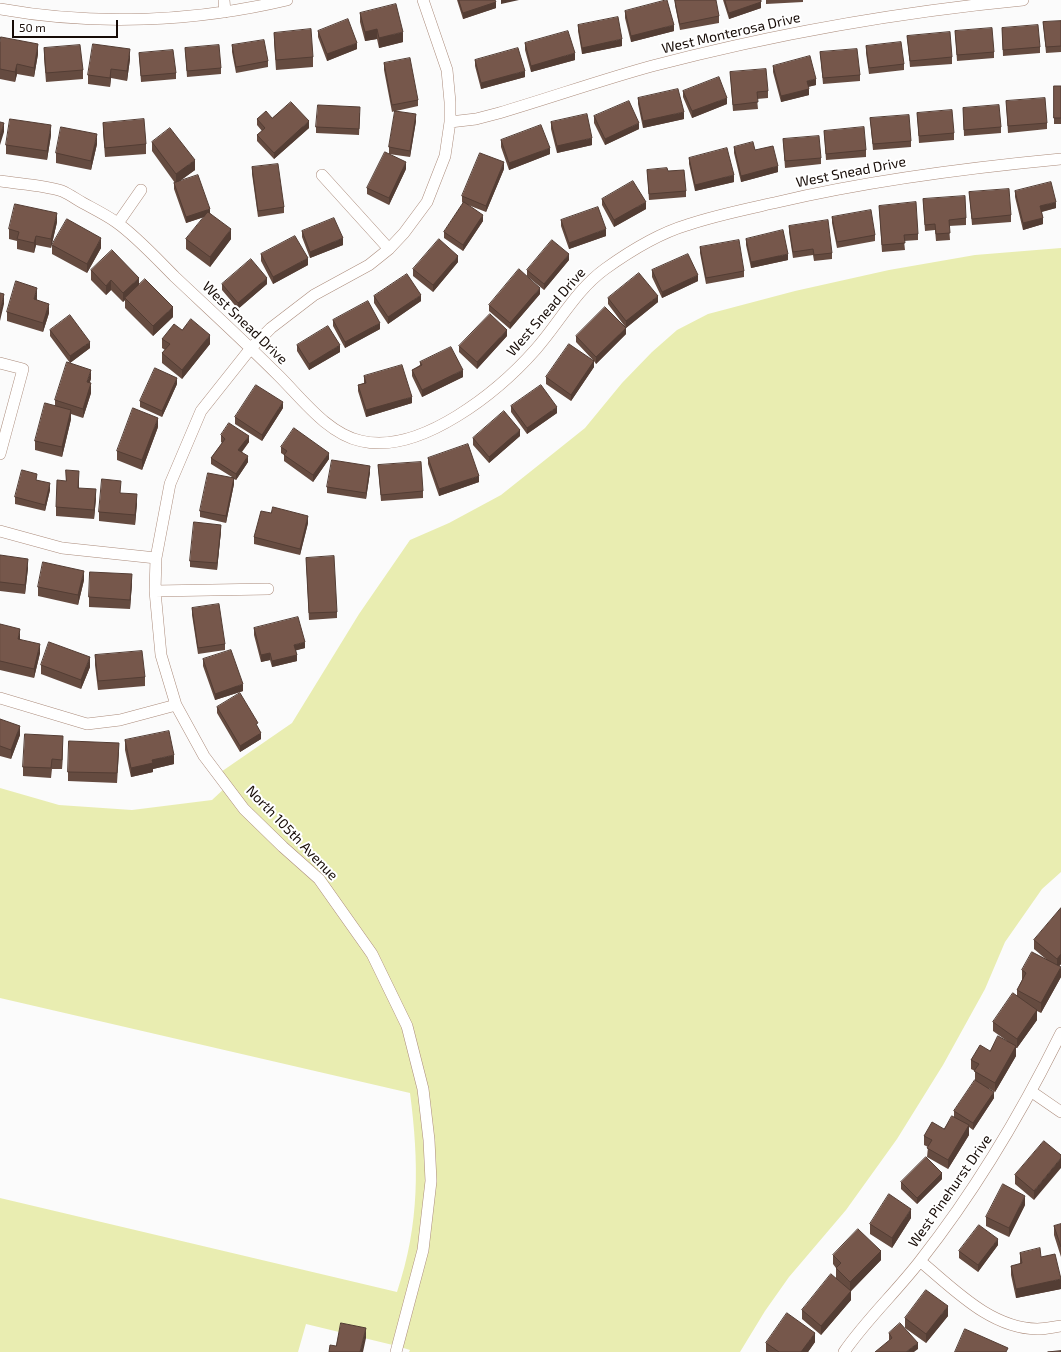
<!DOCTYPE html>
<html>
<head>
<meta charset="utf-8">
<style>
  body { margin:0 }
  #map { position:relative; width:1061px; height:1352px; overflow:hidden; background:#fbfbfb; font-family:"Exo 2",sans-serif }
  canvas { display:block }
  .scale { position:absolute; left:12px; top:20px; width:106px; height:18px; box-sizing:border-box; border:2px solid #160b06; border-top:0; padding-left:5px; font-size:12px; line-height:14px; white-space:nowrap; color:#160b06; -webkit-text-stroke:3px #fff; paint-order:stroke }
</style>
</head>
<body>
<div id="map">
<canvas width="1061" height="1352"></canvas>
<div class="scale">50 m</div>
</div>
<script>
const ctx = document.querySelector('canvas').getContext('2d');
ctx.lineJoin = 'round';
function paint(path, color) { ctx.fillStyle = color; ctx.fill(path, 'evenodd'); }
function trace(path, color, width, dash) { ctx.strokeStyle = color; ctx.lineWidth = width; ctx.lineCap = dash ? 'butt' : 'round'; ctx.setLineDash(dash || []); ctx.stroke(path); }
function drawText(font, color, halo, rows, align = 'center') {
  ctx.font = font + ' "Exo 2",sans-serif'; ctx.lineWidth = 4; ctx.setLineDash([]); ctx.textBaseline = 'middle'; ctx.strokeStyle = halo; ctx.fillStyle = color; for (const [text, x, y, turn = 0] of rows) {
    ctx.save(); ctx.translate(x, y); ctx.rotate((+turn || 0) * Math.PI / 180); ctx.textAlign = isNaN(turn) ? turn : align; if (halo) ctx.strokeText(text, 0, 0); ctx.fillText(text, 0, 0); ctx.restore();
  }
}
paint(new Path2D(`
  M1061 248V872L1042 889 1005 942 985 989 943 1065 897 1139 846 1210 789 1277 765 1311 740 1352H409L410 1350 397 1346 306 1324 298 1352H0V1198L397 1292C420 1224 419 1162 410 1093L0 998V788L59 805 132 810 212 800 227 786 218 774 292 723 359 614 410 540 449 523 501 495 545 460 585 428 622 383 652 352 677 330 708 314 795 291 889 270 975 255Z`), '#e9edb1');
const minor = new Path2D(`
  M224 0 225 12
  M0 9C94 26 195 22 287 0
  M450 122 476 119 499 113C550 98 601 80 652 66 774 34 898 12 1023 0
  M322 175 389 249
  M0 181C19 184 44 185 62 191 69 194 76 199 83 203 94 209 106 215 116 222 136 236 157 259 175 277 210 310 245 342 279 376 302 399 328 434 361 441 421 455 499 391 536 349 559 323 576 290 605 269 630 251 657 234 687 225 716 215 747 209 778 202 871 180 966 168 1061 159
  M118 223 141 190
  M0 363 23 369 0 454
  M0 531 62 548 156 558
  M155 591 268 589
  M0 698 87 724 120 720 176 705
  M1032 1092 1061 1112
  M920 1261C954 1289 990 1328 1037 1329 1045 1329 1053 1327 1061 1326
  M396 1352 423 1250 431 1181 429 1140 423 1089 407 1026 372 954 319 879 283 847 244 809 204 756 176 705 161 655 155 591 156 558 170 484 201 411 251 348 271 328 314 295 369 265 389 249 404 233 427 202 445 156 450 122V102L447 70 423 0
  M844 1352C866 1320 896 1292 920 1261 976 1190 1021 1114 1061 1033`);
trace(minor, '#ab8b7b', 12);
trace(minor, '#fff', 11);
paint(new Path2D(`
  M457 0H495L496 8 463 19Z
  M675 0 719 16V23L680 30 675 5Z
  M723 0H761V8L729 19Z
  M766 0H803V2L766 4Z
  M625 11 674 31 631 42 625 18Z
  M360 13 403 42 379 48 377 39 365 41 360 22Z
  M1061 21V52L1046 53 1043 22Z
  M578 25 622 46 582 54 578 31Z
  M1002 28 1040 47V53L1003 56Z
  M318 31 357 49 327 61 318 37Z
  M955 31 994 52V58L957 61Z
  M274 33 313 57V67L276 70 274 42Z
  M907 36 952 57V64L910 67Z
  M0 42 38 54 34 77 17 74 15 82 0 79Z
  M525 43 575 60 531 72 525 50Z
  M232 45 268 61V67L236 73 232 52Z
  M866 46 904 64V70L869 74 866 53Z
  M44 48 83 70V79L46 82 44 58Z
  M185 48 221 68V74L187 77Z
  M820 52 860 75V81L823 84Z
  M139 53 176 73V79L141 82Z
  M130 59 127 81 111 78 110 87 88 84V75Z
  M475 60 525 77 481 89 475 66Z
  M384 63 418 100V106L396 111 416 121 410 157 389 154V147L395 111 392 112 384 70Z
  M773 66 816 85 808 87 809 95 781 102 773 72Z
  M730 72 768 91V98L757 99 758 109 733 111Z
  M1054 86H1061V124H1054Z
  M683 91 727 104 692 118 683 97Z
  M638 98 684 119 643 128 638 104Z
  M1006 101 1047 123V129L1008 133Z
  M963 108 1001 127V133L964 136Z
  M360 113 359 135 316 133V127Z
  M917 113 954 133V140L919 143Z
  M594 116 639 129 605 145 594 123Z
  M272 118 309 128 274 159 257 141V135L262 131 257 125V119Z
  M870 118 911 141V147L873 150Z
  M551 122 592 145 557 153 551 129Z
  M103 123 146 144V154L105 157 103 132Z
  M824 131 866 150V157L826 160Z
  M51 135 47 160 6 154V145Z
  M783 139 821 158V164L785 168Z
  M501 140 550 154 509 170 501 147Z
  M152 142 195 170 179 181 210 213 231 239 210 267 186 249V239L204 217 186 223 174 189V183H175L152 151Z
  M97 144 91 170 56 163V153Z
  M734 147 755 150 778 172 741 182 734 153Z
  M689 158 734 182 695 191 689 164Z
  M252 167 284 207V213L258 217 252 174Z
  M406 169 389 205 367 194V188Z
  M504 169 486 212 468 205 483 221 463 251 444 238V232L463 203 462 202V196Z
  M647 170 686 191V197L649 200Z
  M1015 191 1056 208 1042 212 1043 224 1023 230 1015 197Z
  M969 192 1011 215V222L972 225Z
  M602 199 646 209 614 227 602 205Z
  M923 199 966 218V225L949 226 950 240 936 241 935 230 925 231Z
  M879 206 918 234V240L904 241 905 250 882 252Z
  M832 217 875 235V241L837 248 832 223Z
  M561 220 606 236 569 249 561 226Z
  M57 222 51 248 36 245 34 253 17 249V241L9 239V229Z
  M789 226 832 253V259L814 261 813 255 793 258 789 232Z
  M302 231 343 245 310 258 302 237Z
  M746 239 788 260 751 268 746 245Z
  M52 245 101 248 87 273 52 254Z
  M700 247 744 271V277L706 284 700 253Z
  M261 254 308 265 273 284 261 261Z
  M569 260 544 290 527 276V270Z
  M458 262 433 292 413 276V269Z
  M91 270 139 285 173 317 153 336 125 308V300L123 302 111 290 106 295 91 280Z
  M652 270 698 281 662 298 652 277Z
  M222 284H267L238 309 222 290Z
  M540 294 510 329 489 311V305Z
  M374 296 421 301 388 324 374 303Z
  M37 297V300L49 313 43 332 7 321V312Z
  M608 298 658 302 626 328 608 304Z
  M333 320 380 329 345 348 333 326Z
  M50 330 90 348 70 363 50 336Z
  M182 330 210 344 182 379 162 363V353L165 350 162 348V339Z
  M626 334 596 364 594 361V367L571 401 546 384V377L593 360 576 342V336Z
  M507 336 477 369 459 352V346Z
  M297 345 340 352 309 370 297 351Z
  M420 362 463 377 422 397 412 376V370L420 365Z
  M364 376 412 403 366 417 358 391V385L364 383Z
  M91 379 89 383 91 393 83 418 71 414V419L62 457 35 450V441L55 406V400Z
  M177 384 162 417 140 407V401Z
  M511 406 557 413 527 434 511 412Z
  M283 408 262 441 235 424V417Z
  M158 427 142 470 117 460V451Z
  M221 435 249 442 242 452 248 462 236 480 234 479V484L226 523 200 517V511L232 477 211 464V458L222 443 221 442Z
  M520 436 489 463 473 445V438Z
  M281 447 329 459 313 482 284 461V455L281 453Z
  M428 458 479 482 439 496 428 464Z
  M378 465 423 491V498L381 501Z
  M370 472 366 499 327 493V487Z
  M37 480 50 490 45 511 15 504V497Z
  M79 480V488L96 498 94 519 56 516V507L66 481Z
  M121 493 137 503 135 525 99 521V512Z
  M271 513 308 523 300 555 254 544V537Z
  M221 531 217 570 190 567V561Z
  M0 555 28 568 25 594 0 591Z
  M306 558 337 612V618L309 620Z
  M84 580 78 605 38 596V587Z
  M132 583 130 609 89 607V597Z
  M192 608 225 644V650L198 654 192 615Z
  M0 624 20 638V639L40 653 34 678 0 670Z
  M254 628 305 648 296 650 297 661 272 667 270 660 261 662 254 635Z
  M95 655 145 677V686L98 690 95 665Z
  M203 659 243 691 215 700 203 666Z
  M41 665 90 667 81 689 41 674Z
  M217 707 258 728 261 739 240 752 217 713Z
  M0 719 20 735 11 759 0 756Z
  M125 740 174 764 153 769V772L131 777 125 750Z
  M63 746 62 769H52L51 778 23 776V767Z
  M119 752 117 783 68 781V772Z
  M1061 908V964L1059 966 1061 977 1041 1013 1037 1011V1020L1017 1048H1016V1056L995 1092 988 1088 994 1098 973 1130 969 1127V1135L948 1169 927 1157 928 1147 924 1145V1136L944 1129 954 1117V1111L975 1081V1071L971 1069V1060L990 1051 1007 1041 993 1031V1022L1017 996V990L1022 980V970L1047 960 1034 949V940Z
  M1044 1141 1034 1200 1015 1184V1175Z
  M942 1179 917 1204 901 1189V1182Z
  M1025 1205 1009 1237 986 1226V1217Z
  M911 1218 892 1248 870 1234V1224Z
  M1061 1224V1257L1054 1235V1226Z
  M998 1245 978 1272 959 1258V1251Z
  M1020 1253 1061 1289 1016 1298 1011 1275V1266L1020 1264Z
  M833 1255 881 1260 851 1291V1300L821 1335 802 1319V1310L836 1278V1268L833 1264Z
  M948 1316 926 1343 905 1328V1318Z
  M889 1333 918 1349 889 1340Z
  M815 1342 808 1352H766V1343Z`), '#654b40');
paint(new Path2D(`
  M501 0H519L501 4Z
  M496 2V8L463 19V13Z
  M761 2V8L729 19V13Z
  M674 25V31L631 42V36Z
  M377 29V39L365 41V32Z
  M403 32V42L379 48V38Z
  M622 39V46L582 54V48Z
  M357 43V49L327 61V54Z
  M38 44V54L34 77V68Z
  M130 49V59L127 81V71Z
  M575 53V60L531 72V66Z
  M17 64V74L15 82V72Z
  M111 69V78L110 87V78Z
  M525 71V77L481 89V83Z
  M816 79V85L807 87V81Z
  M809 89V95L781 102V96Z
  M727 98V104L692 118V111Z
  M684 112V119L643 128V121Z
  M416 114V121L410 157V151Z
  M309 121V128L274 159V153Z
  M4 123V132L0 145V136Z
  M639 123V129L605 145V139Z
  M51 125V135L47 160V151Z
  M97 134V144L91 170V161Z
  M592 138V145L557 153V146Z
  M550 148V154L509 170V163Z
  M195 160V170L176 184V174Z
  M406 162V169L389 205V198Z
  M504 162V169L486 212V206Z
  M778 166V172L741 182V176Z
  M734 175V182L695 191V185Z
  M646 202V209L614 227V220Z
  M1056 202V208L1040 212V206Z
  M210 209V215L186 223V217Z
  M57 213V222L51 248V239Z
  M483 215V221L463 251V245Z
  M1043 218V224L1023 230V223Z
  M231 229V239L210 267V257Z
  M606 229V236L569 249V243Z
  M36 236V245L34 253V243Z
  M101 238V248L87 273V264Z
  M343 238V245L310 258V252Z
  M569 254V260L544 290V284Z
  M788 254V260L751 268V262Z
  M458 256V262L433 292V285Z
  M308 258V265L273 284V277Z
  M698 275V281L662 298V292Z
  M139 278V287L125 298V300L123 302V293Z
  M267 278V284L238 309V303Z
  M111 280V290L106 295V286Z
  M37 288V297L34 309V299Z
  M540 288V294L510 329V323Z
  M4 294V304L0 321V312Z
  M421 295V301L388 324V317Z
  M658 296V302L626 328V321Z
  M49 304V313L43 332V323Z
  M173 307V317L153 336V326Z
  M380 323V329L345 348V342Z
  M626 328V334L596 364V357Z
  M507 330V336L477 369V362Z
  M210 335V344L182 379V370Z
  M90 342V348L70 363V356Z
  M340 345V352L309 370V364Z
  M594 361V367L571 401V395Z
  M91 370V379L87 391V382Z
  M463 370V377L422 397V390Z
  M177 378V384L162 417V411Z
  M91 383V393L83 418V409Z
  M412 397V403L366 417V410Z
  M283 402V408L262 441V435Z
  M557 407V413L527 434V428Z
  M71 410V419L62 457V447Z
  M158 418V427L142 470V460Z
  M520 430V436L489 463V457Z
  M249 436V442L238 456V450Z
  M329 453V459L313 482V475Z
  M248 456V462L236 480V474Z
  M370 466V472L366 499V493Z
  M479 476V482L439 496V489Z
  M234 478V484L226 523V516Z
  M50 483V490L45 511V505Z
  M96 489V498L94 519V510Z
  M137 494V503L135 525V515Z
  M308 516V523L300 555V549Z
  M221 525V531L217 570V563Z
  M28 559V568L25 594V585Z
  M84 571V580L78 605V595Z
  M132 574V583L130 609V600Z
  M20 629V638L18 648V639Z
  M305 642V648L294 651V645Z
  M40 644V653L34 678V669Z
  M270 653V660L261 662V655Z
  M297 655V661L272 667V661Z
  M90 657V667L81 689V680Z
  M243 684V691L215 700V694Z
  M20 726V735L11 759V750Z
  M261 733V739L240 752V746Z
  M63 736V746L62 769V760Z
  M174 755V764L153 769V772L131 777V768L152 760Z
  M1061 954V964L1057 969V959Z
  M1061 967V977L1041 1013V1003Z
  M1037 1010V1020L1017 1048V1039Z
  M1016 1046V1056L995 1092V1083Z
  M994 1092V1098L973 1130V1123Z
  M969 1125V1135L948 1169V1160Z
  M1061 1158V1168L1034 1200V1191Z
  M942 1173V1179L917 1204V1198Z
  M1025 1196V1205L1009 1237V1228Z
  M911 1209V1218L892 1248V1238Z
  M998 1239V1245L978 1272V1265Z
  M881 1251V1260L851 1291V1300L821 1335V1326L850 1291V1282Z
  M1061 1279V1289L1016 1298V1289Z
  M948 1306V1316L926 1343V1334Z
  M366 1328V1338L363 1352H360Z
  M815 1333V1342L808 1352H801Z
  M918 1343V1349L914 1352H906Z`), '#533d34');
const building = new Path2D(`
  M459 0H495L496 2 463 13Z
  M667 0 674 25 631 36 625 11Z
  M675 0H716L719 16 680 24Z
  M725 0H761V2L729 13Z
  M396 4 403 32 379 38 377 29 365 32 360 13Z
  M618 17 622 39 582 48 578 25Z
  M348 19 357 43 327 54 318 31Z
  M1061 21V46L1046 47 1043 22Z
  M1038 25 1040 47 1003 50 1002 28Z
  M992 28 994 52 957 55 955 31Z
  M311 29 313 57 276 60 274 33Z
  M568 31 575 53 531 66 525 43Z
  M950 32 952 57 910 61 907 36Z
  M1 37 38 44 34 68 17 64 15 72 0 69V42Z
  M264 40 268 61 236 67 232 45Z
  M901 42 904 64 869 68 866 46Z
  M93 44 130 49 127 71 111 69 110 78 88 75Z
  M80 45 83 70 46 73 44 48Z
  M219 45 221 68 187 71 185 48Z
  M518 48 525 71 481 83 475 60Z
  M857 49 860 75 823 78 820 52Z
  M173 50 176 73 141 76 139 53Z
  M810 56 816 79 807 81 809 89 781 96 773 66Z
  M410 58 418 100 392 105 384 63Z
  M766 69 768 91 757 92 758 102 733 105 730 72Z
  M719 77 727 98 692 111 683 91Z
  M1054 86H1061V118H1054Z
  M678 89 684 112 643 121 638 98Z
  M1045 98 1047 123 1008 126 1006 101Z
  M629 101 639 123 605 139 594 116Z
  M291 102 309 121 274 153 257 135 265 128 257 119 266 111 272 118Z
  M318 105 360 107 359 129 316 127Z
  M999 105 1001 127 964 130 963 108Z
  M952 110 954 133 919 136 917 113Z
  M395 111 416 114 410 151 389 147Z
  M587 114 592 138 557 146 551 122Z
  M909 115 911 141 873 144 870 118Z
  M10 119 51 125 47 151 6 145Z
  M144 119 146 144 105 148 103 123Z
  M0 122 4 123 0 136Z
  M541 125 550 148 509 163 501 140Z
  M61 127 97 134 91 161 56 153Z
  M864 127 866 150 826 154 824 131Z
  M170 128 195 160 176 174 152 142Z
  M819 136 821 158 785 161 783 139Z
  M753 142 755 150 773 146 778 166 741 176 734 147Z
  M727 148 734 175 695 185 689 158Z
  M385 152 406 162 389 198 367 188Z
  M480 153 504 162 486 206 462 196Z
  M278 164 284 207 258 211 252 167Z
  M667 168 668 171 684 170 686 191 649 194 647 170Z
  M198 175 210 209 186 217 174 183Z
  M633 181 646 202 614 220 602 199Z
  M1051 182 1056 202 1040 206 1043 218 1023 223 1015 191Z
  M1009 189 1011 215 972 219 969 192Z
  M965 196 966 218 949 220 950 233 936 234 935 224 925 225 923 199Z
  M464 202 483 215 463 245 444 232Z
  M916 202 918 234 904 235 905 243 882 245 879 206Z
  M15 204 57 213 51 239 36 236 34 243 17 239 19 232 9 229Z
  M598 207 606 229 569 243 561 220Z
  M871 210 875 235 837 242 832 217Z
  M208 212 231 229 210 257 186 239Z
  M334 218 343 238 310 252 302 231Z
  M67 219 101 238 87 264 52 245Z
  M828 220 832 253 814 255 813 249 793 252 789 226Z
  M783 230 788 254 751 262 746 239Z
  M295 236 308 258 273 277 261 254Z
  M439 239 458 256 433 285 413 269Z
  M552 240 569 254 544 284 527 270Z
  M739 240 744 271 706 278 700 247Z
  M112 250 139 278 123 293 111 280 106 286 91 270Z
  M688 254 698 275 662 292 652 270Z
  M251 259 267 278 238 303 222 284Z
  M519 269 540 288 510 323 489 305Z
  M639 273 658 296 626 321 608 298Z
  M407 274 421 295 388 317 374 296Z
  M145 279 173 307 153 326 125 298Z
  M16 281 37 288 34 299 49 304 43 323 7 312Z
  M0 293 4 294 0 312Z
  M368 301 380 323 345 342 333 320Z
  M605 307 626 328 596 357 576 336Z
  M490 314 507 330 477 362 459 346Z
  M70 315 90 342 70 356 50 330Z
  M191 319 210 335 182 370 162 353 170 344 162 339 174 324 182 330Z
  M328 326 340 345 309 364 297 345Z
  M569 344 594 361 571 395 546 377Z
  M451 347 463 370 422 390 412 370 422 365 420 362Z
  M67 362 91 370 87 382 91 383 83 409 55 400Z
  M402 365 412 397 366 410 358 385 366 383 364 376Z
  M155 368 177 378 162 411 140 401Z
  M256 385 283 402 262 435 235 417Z
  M541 385 557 407 527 428 511 406Z
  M45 403 71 410 62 447 35 441Z
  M133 408 158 418 142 460 117 451Z
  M504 411 520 430 489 457 473 438Z
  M229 423 249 436 238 450 248 456 236 474 211 458 225 439 221 435Z
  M294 428 329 453 313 475 284 455 287 451 281 447Z
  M468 444 479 476 439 489 428 458Z
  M332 460 370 466 366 493 327 487Z
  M421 462 423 491 381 495 378 465Z
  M22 470 37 474 36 480 50 483 45 505 15 497Z
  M66 470 79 471 78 488 96 489 94 510 56 507 57 480 66 481Z
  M208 473 234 478 226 516 200 511Z
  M102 479 121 481 120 493 137 494 135 515 99 512Z
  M273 507 308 516 300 549 254 537 261 511 271 513Z
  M194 522 221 525 217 563 190 561Z
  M0 555 28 559 25 585 0 582Z
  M334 556 337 612 309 613 306 558Z
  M43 562 84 571 78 595 38 587Z
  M90 572 132 574 130 600 89 597Z
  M219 604 225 644 198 648 192 608Z
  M298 617 305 642 294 645 297 655 272 661 270 653 261 655 254 628Z
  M0 624 20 629 18 639 40 644 34 669 0 661Z
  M49 642 90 657 81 680 41 665Z
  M231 650 243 684 215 694 203 659Z
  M142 651 145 677 98 681 95 655Z
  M240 693 258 723 256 724 261 733 240 746 217 707Z
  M0 719 20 726 11 750 0 746Z
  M169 731 174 755 152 760 153 763 131 768 125 740Z
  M25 734 63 736 62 760 52 759 51 768 23 767Z
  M69 741 119 743 117 773 68 772Z
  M1061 908V954L1057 959 1034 940Z
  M1032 952 1061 967 1041 1003 1017 990 1026 973 1022 970Z
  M1013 993 1037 1010 1017 1039 993 1022Z
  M998 1036 1016 1046 995 1083 974 1071 979 1064 971 1060 980 1045 990 1051Z
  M975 1080 994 1092 973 1123 954 1111Z
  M952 1116 969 1125 948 1160 927 1148 932 1140 924 1136 932 1122 944 1129Z
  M1044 1141 1061 1155V1158L1034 1191 1015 1175Z
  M926 1157 942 1173 917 1198 901 1182Z
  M1003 1184 1025 1196 1009 1228 986 1217Z
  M889 1194 911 1209 892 1238 870 1224Z
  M1061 1224V1247L1054 1226Z
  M979 1225 998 1239 978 1265 959 1251Z
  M858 1229 881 1251 850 1282 836 1268 841 1263 833 1255Z
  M1040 1248 1041 1257 1055 1254 1061 1279 1016 1289 1011 1266 1022 1263 1020 1253Z
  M831 1274 851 1291 821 1326 802 1310Z
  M926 1290 948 1306 926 1334 905 1318Z
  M787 1313 815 1333 801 1352H779L766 1343Z
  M341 1323 366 1328 360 1352H329L330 1345 336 1346Z
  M900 1323 918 1343 906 1352H875L892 1338 889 1333Z
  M965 1329 1008 1348 1006 1352H955Z
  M1061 1351V1352H1048Z`);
paint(building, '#76574b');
trace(building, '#533d34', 1);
drawText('14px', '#160b06', '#fff', [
  ["West Monterosa Drive",731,33,-13],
  ["West Snead Drive",851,172,-11],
  ["West Snead Drive",546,312,-49],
  ["West Snead Drive",245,323,44],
  ["North 105th Avenue",292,833,46],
  ["West Pinehurst Drive",950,1191,-55]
]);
</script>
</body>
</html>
